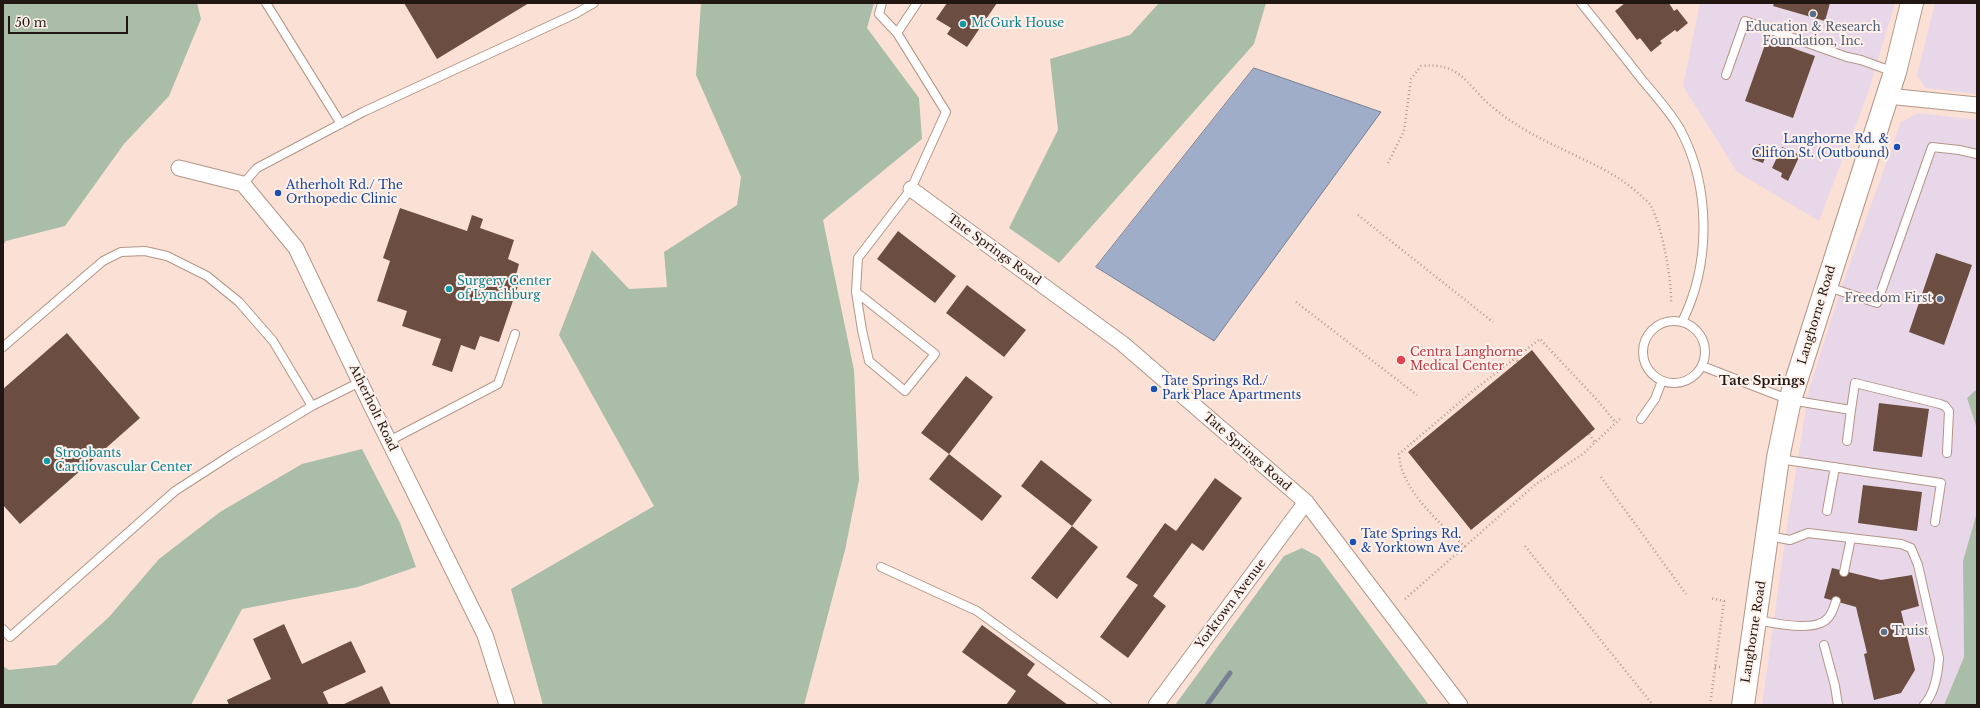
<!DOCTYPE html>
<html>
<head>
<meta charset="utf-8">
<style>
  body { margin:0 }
  #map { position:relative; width:1980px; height:708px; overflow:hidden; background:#fbe1d5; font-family:"Libre Baskerville",serif }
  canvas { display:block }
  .frame { position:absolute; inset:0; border:4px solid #211611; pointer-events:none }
  .scale { position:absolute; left:8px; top:16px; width:120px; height:18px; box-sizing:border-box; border:2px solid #211611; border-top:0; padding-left:5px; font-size:12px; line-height:14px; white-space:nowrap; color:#211611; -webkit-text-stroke:3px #fff1eb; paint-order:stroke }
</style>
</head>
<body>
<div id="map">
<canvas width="1980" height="708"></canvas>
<div class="frame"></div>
<div class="scale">50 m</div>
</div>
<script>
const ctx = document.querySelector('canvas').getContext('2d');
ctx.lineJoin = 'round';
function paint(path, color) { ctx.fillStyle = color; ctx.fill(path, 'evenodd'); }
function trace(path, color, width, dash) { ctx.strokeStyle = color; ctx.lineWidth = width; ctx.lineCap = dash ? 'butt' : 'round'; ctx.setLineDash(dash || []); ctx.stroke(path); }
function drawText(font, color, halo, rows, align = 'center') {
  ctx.font = font + ' "Libre Baskerville",serif'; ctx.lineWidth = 4; ctx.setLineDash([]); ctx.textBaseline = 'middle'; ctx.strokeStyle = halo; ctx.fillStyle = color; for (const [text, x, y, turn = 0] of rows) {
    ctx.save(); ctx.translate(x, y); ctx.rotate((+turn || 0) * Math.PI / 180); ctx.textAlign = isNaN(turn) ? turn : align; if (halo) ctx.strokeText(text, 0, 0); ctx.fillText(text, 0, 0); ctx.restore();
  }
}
paint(new Path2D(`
  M1700 3H1895L1867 96 1819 221 1737 172 1683 86Z
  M1935 3H1977V94L1925 88 1917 75Z
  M1918 113 1977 120V389L1967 398 1977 429V512L1963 561 1964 657 1944 705H1762L1787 526 1809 389 1845 277 1901 122Z`), '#e8d7e8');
paint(new Path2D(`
  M3 3H197L201 19 169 96 124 144 65 226 6 241 3 245Z
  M701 3H874L867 28 919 98 922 139 823 220 854 370 859 480 845 550 804 705H543L511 589 654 506 559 335 592 250 629 289 667 287 664 252 737 205 741 177 696 75Z
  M1159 3H1266L1254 44 1059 263 1009 228 1058 130 1050 59 1130 35Z
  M1977 389V429L1967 398Z
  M362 449 400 523 416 567 358 587 242 609 191 705H3V666L9 670 56 665 109 617 159 559 220 512 302 464Z
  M1977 512V705H1944L1964 657 1963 561Z
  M1302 548 1319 557 1429 705H1175L1284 556Z`), '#aabda8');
const water = new Path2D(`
  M1254 68 1381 112 1214 341 1096 267Z`);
paint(water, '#9fadc9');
trace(water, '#798092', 1);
trace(new Path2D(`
  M1207 705 1230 673`), '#798092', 5);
paint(new Path2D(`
  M404 3H529L437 59Z
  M947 3H997L967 47 947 34 951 28 936 19Z
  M1625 3H1669L1674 11 1677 9 1688 23 1677 32 1675 30 1660 41 1662 43 1651 52 1640 38 1637 40 1615 11Z
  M1774 3H1830L1825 21 1773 6Z
  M1767 39 1815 56 1793 118 1745 101Z
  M1759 144 1769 149 1763 163 1752 159Z
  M1782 147 1800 155 1788 181 1781 177 1782 173 1772 168Z
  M400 208 467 231 472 215 483 219 480 228 514 240 508 259 519 264 516 275 521 277 499 342 480 336 475 350 461 345 452 372 432 365 441 339 402 326 407 311 377 301 390 261 383 258Z
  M898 231 956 276 935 303 877 259Z
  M1936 253 1972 265 1944 345 1909 332Z
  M967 285 1026 330 1004 357 946 313Z
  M67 333 140 418 20 524 3 505V389Z
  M1532 350 1595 429 1471 530 1408 452Z
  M966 376 993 397 949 454 921 433Z
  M1879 403 1929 409 1922 457 1873 451Z
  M949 454 1002 496 982 521 929 479Z
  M1041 460 1092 500 1072 526 1021 486Z
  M1215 478 1242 498 1203 551 1192 543 1153 596 1166 606 1128 658 1100 637 1138 585 1126 577 1165 523 1176 531Z
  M1863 485 1922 492 1917 531 1858 523Z
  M1072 526 1098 547 1057 599 1031 578Z
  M1832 568 1881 580 1912 575 1919 606 1901 611 1915 670 1901 693 1874 700 1864 654 1867 653 1856 607 1824 598Z
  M284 624 302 664 351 641 366 672 323 692 329 705H229L227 700 271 679 253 639Z
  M982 625 1035 664 1027 675 1068 705H1006L1016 691 962 652Z
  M382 686 391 705H342Z`), '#6b4e41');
const service = new Path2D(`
  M266 3 341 124
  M1581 3C1602 29 1623 55 1643 81 1656 96 1670 112 1680 129 1711 187 1711 264 1682 322
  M897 33 917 3
  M1726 75 1745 21 1847 57 1861 60 1894 72
  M243 184 257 168 363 112 575 14 594 3
  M1828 287 1877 303 1932 147 1959 150 1977 154
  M856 292 935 354 905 391 869 361 862 330 856 292 858 258 911 189 946 112 897 33 879 14 882 3
  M1643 352a31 31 0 1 1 62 0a31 31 0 1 1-62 0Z
  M3 347 103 261 121 252 145 251 167 256 207 276 239 302 273 341 312 406
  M1702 366 1790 400 1851 410 1855 383 1940 404 1945 406 1949 411 1947 453
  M1641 419 1655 399 1662 381
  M389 441 498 384 515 334
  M1847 441 1851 410
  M1779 459 1941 483 1935 522
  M1827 511 1835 467
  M1769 536 1790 540 1808 533 1901 544 1911 548 1918 565 1939 658C1938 673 1935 693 1924 705
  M881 567 977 611 1107 705
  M1844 572 1851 538
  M1756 620C1775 623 1815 633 1828 618 1832 614 1834 607 1836 601
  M3 629 10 637 175 491 234 453 312 406 360 382
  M1824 645 1835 686 1838 705`);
const minor = new Path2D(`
  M1887 96 1977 105
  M179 168 243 184 296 248 370 403 485 635 507 705
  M911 189 1123 344 1306 502 1460 705
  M1156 705 1306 502`);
const primary = new Path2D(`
  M1743 705 1778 458 1790 400 1895 72 1912 3`);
trace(service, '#b49587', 10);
trace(minor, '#b49587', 17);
trace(primary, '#b49587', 24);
trace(new Path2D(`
  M1388 163 1404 131 1411 79 1421 66C1460 62 1465 83 1490 105 1509 122 1538 138 1560 148 1588 162 1617 173 1640 195 1644 199 1649 202 1651 206 1662 226 1672 280 1671 303
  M1358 215 1493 322
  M1296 302 1417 395
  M1515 357 1518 362
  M1589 434 1595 442
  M1601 477 1686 594
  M1525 546 1653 705
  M1465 547C1441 524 1400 489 1399 454L1474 390 1540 339 1599 402 1616 423
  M1405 599 1536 484 1583 454 1621 418
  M1715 667H1721
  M1710 705 1724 601 1710 598`), '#b19c92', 2.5, [1, 3]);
trace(service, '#fff', 8);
trace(minor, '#fff', 15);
trace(primary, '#fff', 22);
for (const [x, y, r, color] of [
  [1813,14,4,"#5c6f8a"],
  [963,24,4,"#0f9aa8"],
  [1897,147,4,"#1a4fb4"],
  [278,193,4,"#1a4fb4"],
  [449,289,4,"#0f9aa8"],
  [1940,299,4,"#5c6f8a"],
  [1401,360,5,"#e0444e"],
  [1154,389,4,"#1a4fb4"],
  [47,461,4,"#0f9aa8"],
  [1353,542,4,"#1a4fb4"],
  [1884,632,4,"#5c6f8a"]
]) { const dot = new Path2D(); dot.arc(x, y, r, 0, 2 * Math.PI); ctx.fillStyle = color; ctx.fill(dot); trace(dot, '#fff1eb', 1.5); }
drawText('12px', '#0d838f', '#fff1eb', [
  ["McGurk House",971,24],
  ["Surgery Center",457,282],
  ["of Lynchburg",457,296],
  ["Stroobants",55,454],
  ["Cardiovascular Center",55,468]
], 'left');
drawText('12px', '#4e5e75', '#fff1eb', [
  ["Education & Research",1813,28],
  ["Foundation, Inc.",1813,42],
  ["Freedom First",1932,299,"right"],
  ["Truist",1892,632,"left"]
]);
drawText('12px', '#164399', '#fff1eb', [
  ["Langhorne Rd. &",1889,140,"right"],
  ["Clifton St. (Outbound)",1889,154,"right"],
  ["Atherholt Rd./ The",286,186],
  ["Orthopedic Clinic",286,200],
  ["Tate Springs Rd./",1162,382],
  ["Park Place Apartments",1162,396],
  ["Tate Springs Rd.",1361,535],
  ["& Yorktown Ave.",1361,549]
], 'left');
drawText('12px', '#211611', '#fff1eb', [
  ["Tate Springs Road",994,250,36],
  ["Langhorne Road",1817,315,-73],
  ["Atherholt Road",373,408,64],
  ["Tate Springs Road",1247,452,41],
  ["Yorktown Avenue",1231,604,-53],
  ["Langhorne Road",1754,632,-81]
]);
drawText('12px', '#be3a42', '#fff1eb', [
  ["Centra Langhorne",1410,353],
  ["Medical Center",1410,367]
], 'left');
drawText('bold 13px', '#211611', '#fff1eb', [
  ["Tate Springs",1762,381]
]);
</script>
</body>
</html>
